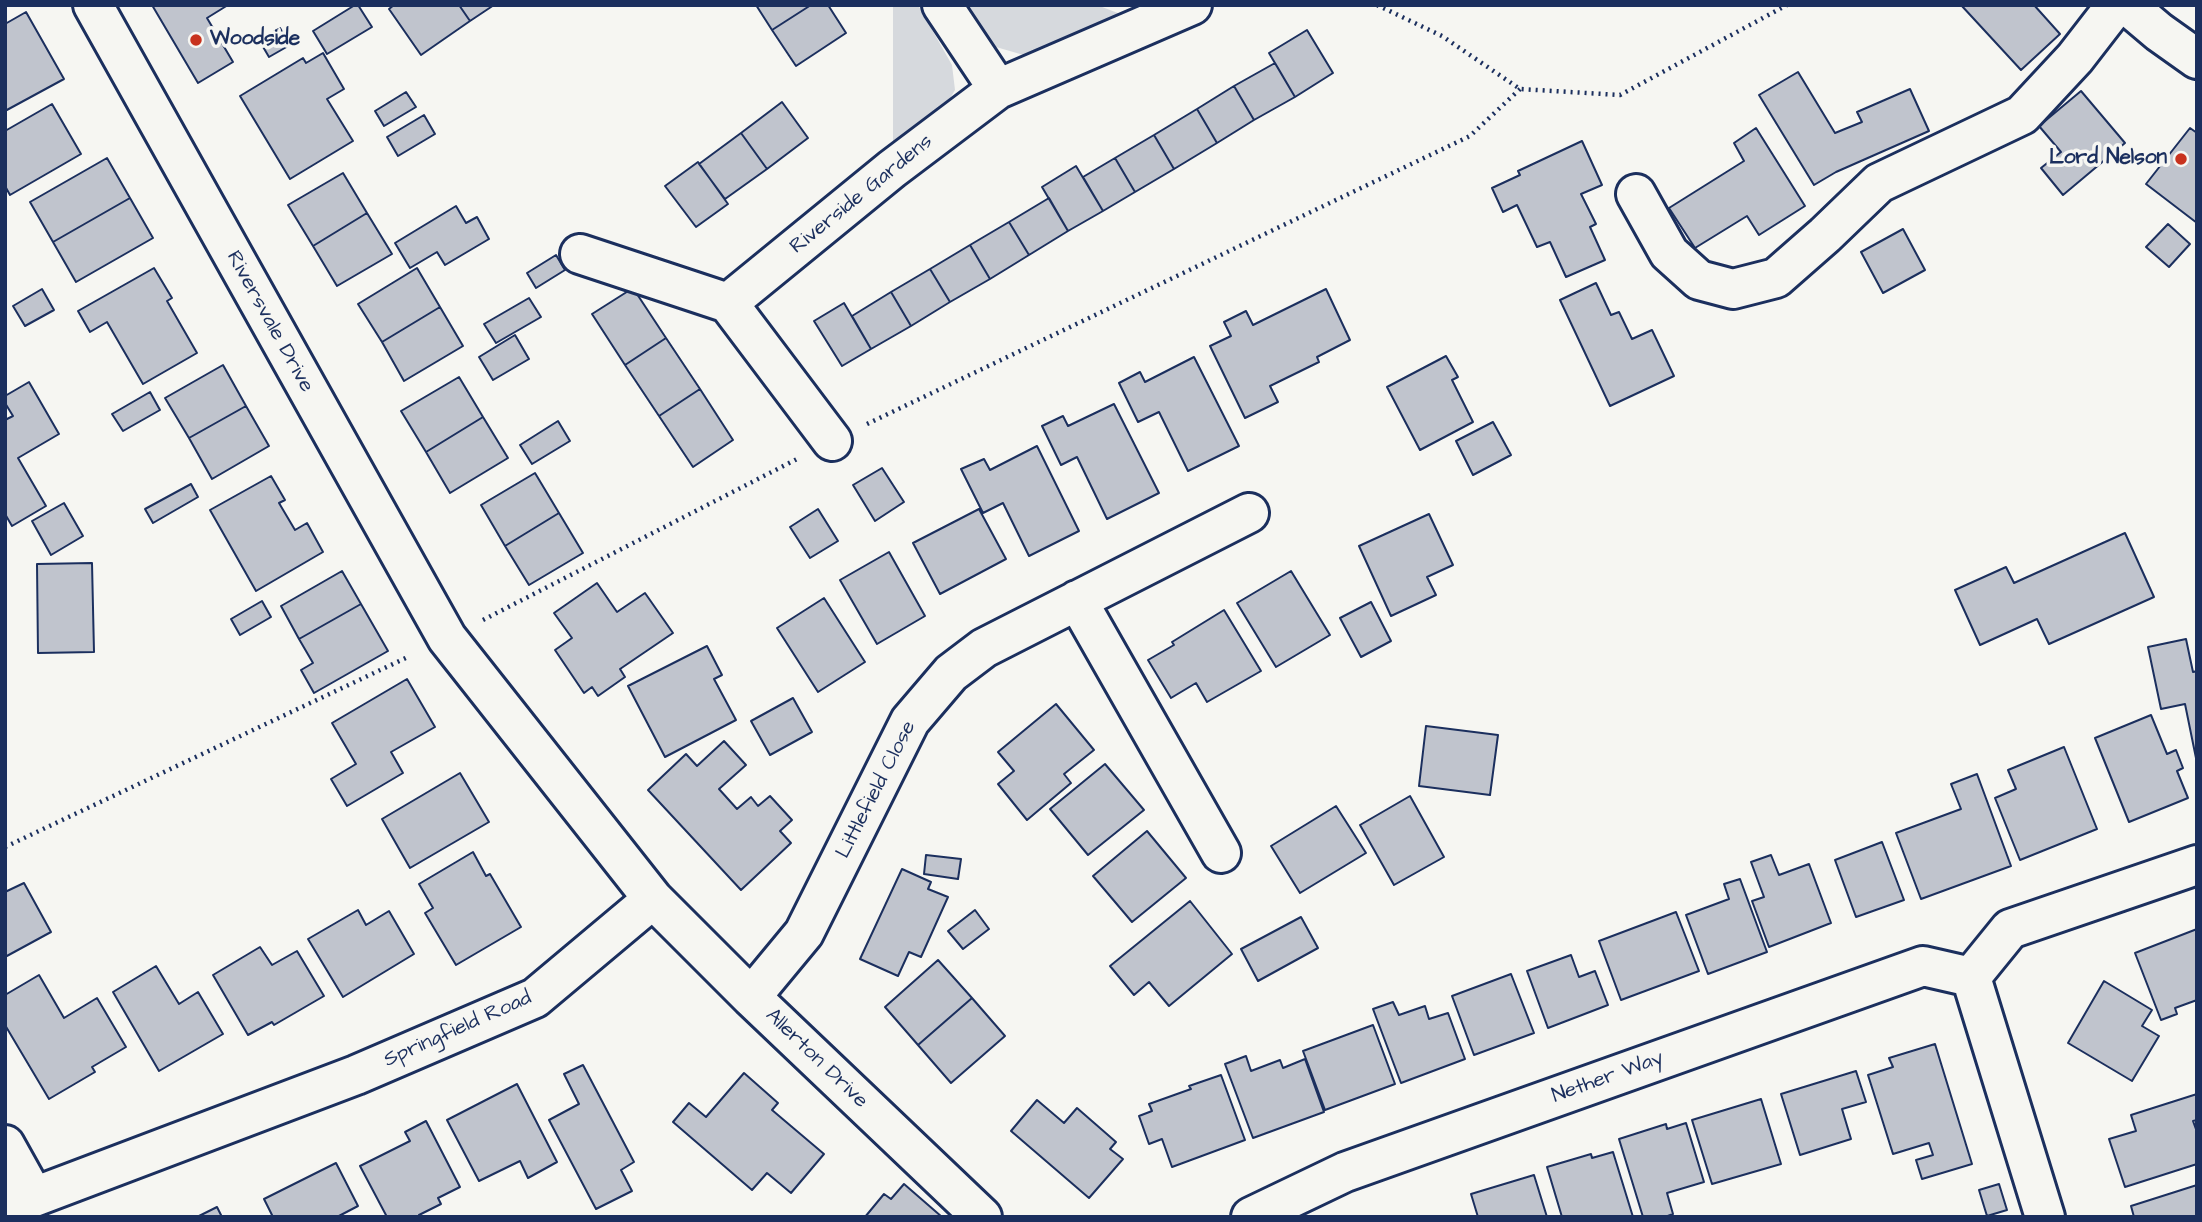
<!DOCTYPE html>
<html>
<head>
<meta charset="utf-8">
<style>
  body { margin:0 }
  #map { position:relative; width:2202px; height:1222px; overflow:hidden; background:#f6f6f2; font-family:"Architects Daughter",sans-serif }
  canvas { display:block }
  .frame { position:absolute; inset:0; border:7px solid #1b2f5e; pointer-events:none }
</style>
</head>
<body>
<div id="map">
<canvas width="2202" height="1222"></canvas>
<div class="frame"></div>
</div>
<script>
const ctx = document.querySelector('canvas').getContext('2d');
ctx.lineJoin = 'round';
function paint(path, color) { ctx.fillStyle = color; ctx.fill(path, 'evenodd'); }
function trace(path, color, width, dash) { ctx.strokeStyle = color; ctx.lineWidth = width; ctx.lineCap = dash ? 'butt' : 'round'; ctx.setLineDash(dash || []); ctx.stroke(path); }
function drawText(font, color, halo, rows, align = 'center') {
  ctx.font = font + ' "Architects Daughter",sans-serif'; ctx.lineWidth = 7; ctx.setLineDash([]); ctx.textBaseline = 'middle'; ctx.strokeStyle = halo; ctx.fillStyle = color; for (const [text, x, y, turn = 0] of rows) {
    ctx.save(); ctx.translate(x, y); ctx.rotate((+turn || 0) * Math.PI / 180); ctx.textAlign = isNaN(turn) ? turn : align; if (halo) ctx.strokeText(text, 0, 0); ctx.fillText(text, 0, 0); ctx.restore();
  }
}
paint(new Path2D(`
  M896 5H918L952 65 955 90 940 115 893 149V7Z
  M964 5H1097L1123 15 1027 56 996 47 984 38Z`), '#d6d9dd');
const building = new Path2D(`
  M152 5H228L207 18 233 62 198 83Z
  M355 5H358L372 27 327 54 313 31Z
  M394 5H459L470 21 421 55 389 9Z
  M459 5H494L470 21Z
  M756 5H811L772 30Z
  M811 5H828L846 33 796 66 772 30Z
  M1961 5H2034L2060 34 2021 70Z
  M26 12 64 79 5 111V24Z
  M280 28 290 45 269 57 259 40Z
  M1307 30 1333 73 1295 97 1269 53Z
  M323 53 344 89 327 99 353 141 290 179 240 96 303 58 306 63Z
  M1275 63 1295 97 1254 120 1234 86Z
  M1798 72 1835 133 1862 122 1857 112 1910 89 1929 131 1836 172 1814 185 1759 95Z
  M1234 86 1254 120 1217 143 1197 109Z
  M2081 91 2125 143 2063 195 2041 168 2061 152 2039 126Z
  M406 92 416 107 384 126 375 111Z
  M782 102 808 138 767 169 741 133Z
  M52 104 81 154 10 195 5 186V131Z
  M1197 109 1217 143 1174 169 1154 135Z
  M424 115 435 134 398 156 387 137Z
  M1756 128 1805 206 1759 235 1747 216 1695 248 1669 208 1744 161 1734 143Z
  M2190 128 2197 133V223L2146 184Z
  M741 133 767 169 725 199 699 164Z
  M1154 135 1174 169 1135 192 1115 158Z
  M1582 141 1602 185 1581 194 1596 224 1590 227 1605 260 1566 277 1550 242 1537 247 1517 205 1503 212 1492 188 1520 175 1518 171Z
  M107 158 130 198 53 242 30 202Z
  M1115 158 1135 192 1103 211 1083 177Z
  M698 162 728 204 696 227 665 186Z
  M1076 166 1103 211 1068 231 1042 187Z
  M343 173 367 213 313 246 288 205Z
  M130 198 153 238 76 282 53 242Z
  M1049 198 1068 231 1029 255 1009 222Z
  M456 206 466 223 477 217 489 239 445 265 437 252 410 268 395 243Z
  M367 213 392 254 337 286 313 246Z
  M1009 222 1029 255 990 279 970 245Z
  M2168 224 2190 244 2169 267 2146 247Z
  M1903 229 1925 270 1883 293 1861 252Z
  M970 245 990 279 950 302 930 269Z
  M556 255 565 270 536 288 527 273Z
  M154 268 172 298 167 301 197 353 143 384 107 322 90 332 78 311Z
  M417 268 440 307 382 342 358 304Z
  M930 269 950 302 911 326 891 292Z
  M1596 283 1611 315 1619 312 1632 339 1652 330 1674 376 1610 406 1560 300Z
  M633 288 666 338 625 365 592 314Z
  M42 289 54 310 25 326 13 306Z
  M1326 289 1350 340 1317 357 1319 362 1270 386 1278 402 1245 418 1210 346 1231 336 1224 322 1246 311 1253 325Z
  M891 292 911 326 871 349 852 316Z
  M529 298 541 317 496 343 484 324Z
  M844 303 871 349 842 366 814 321Z
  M440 307 463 346 404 381 382 342Z
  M515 335 529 359 493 380 479 357Z
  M666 338 700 389 659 416 625 365Z
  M1446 356 1458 377 1452 380 1473 422 1420 450 1387 387Z
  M1194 357 1239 446 1188 471 1159 412 1138 422 1119 383 1140 372 1145 382Z
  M223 365 246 406 189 438 165 398Z
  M459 377 483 417 426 452 401 411Z
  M29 382 59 434 18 458 46 506 12 526 5 514V420L13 416 5 403V396Z
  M700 389 733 440 693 467 659 416Z
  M150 392 160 410 123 431 112 414Z
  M1114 404 1159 493 1107 519 1077 457 1061 465 1042 426 1063 416 1068 426Z
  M246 406 269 446 212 479 189 438Z
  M483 417 508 458 450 493 426 452Z
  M558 421 570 441 532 464 520 445Z
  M1493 422 1511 455 1473 475 1456 441Z
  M1037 446 1079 531 1029 556 1003 503 983 513 961 469 984 459 990 470Z
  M882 468 904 502 875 521 853 485Z
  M535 473 559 513 505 546 481 505Z
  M271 476 285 500 279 503 295 530 307 523 323 552 256 591 210 510Z
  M191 484 198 497 153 523 145 509Z
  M64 503 83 536 51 555 32 521Z
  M818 509 838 541 810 558 790 527Z
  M979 509 1006 559 940 594 913 543Z
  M559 513 583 553 529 585 505 546Z
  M1429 514 1453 565 1427 577 1436 595 1391 616 1359 546Z
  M2125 533 2154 597 2049 644 2037 619 1980 645 1955 590 2006 567 2014 583Z
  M889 552 925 616 877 644 840 580Z
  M92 563 94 652 38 653 37 564Z
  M342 571 361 604 299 639 281 606Z
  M1291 571 1330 635 1276 667 1237 603Z
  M597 583 617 612 645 593 673 633 620 669 625 677 598 696 592 687 584 693 555 650 572 638 554 613Z
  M824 598 865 662 818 692 777 628Z
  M262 601 271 617 240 635 231 619Z
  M1371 602 1391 641 1361 657 1340 618Z
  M361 604 388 651 314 693 301 670 313 663 299 639Z
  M1224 610 1261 671 1207 702 1196 683 1171 698 1148 660 1174 645 1172 642Z
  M2186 639 2193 672 2197 671V763L2185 704 2161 709 2148 647Z
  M707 646 722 675 714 679 736 720 665 757 628 686Z
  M407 679 435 727 391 752 403 773 347 806 331 779 356 764 332 723Z
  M793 698 812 732 770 755 751 721Z
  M1056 704 1094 750 1064 774 1071 783 1027 820 998 784 1014 771 998 752Z
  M2151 715 2167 754 2176 750 2183 768 2177 771 2188 798 2129 822 2095 738Z
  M1426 726 1498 735 1490 795 1419 786Z
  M724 741 746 765 719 789 737 809 751 797 758 806 770 796 792 820 780 831 791 843 741 890 648 790 686 754 697 766Z
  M2064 747 2097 829 2020 860 1995 798 2016 789 2008 770Z
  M1105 764 1144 810 1088 855 1050 809Z
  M460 773 489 822 410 868 382 819Z
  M1977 774 2011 866 1921 899 1896 833 1961 809 1951 784Z
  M1410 796 1444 857 1394 885 1360 825Z
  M1336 806 1366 853 1300 893 1271 846Z
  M1147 831 1186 878 1132 922 1093 876Z
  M1882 842 1904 900 1856 917 1835 860Z
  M473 852 486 876 490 874 521 927 456 965 425 913 433 908 419 884Z
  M926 855 961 859 958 879 924 874Z
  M1771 855 1779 875 1809 864 1831 923 1769 947 1752 901 1764 897 1751 862Z
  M902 869 931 882 928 889 948 897 921 957 909 952 898 976 860 959Z
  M1740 879 1767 952 1708 974 1686 915 1729 899 1724 884Z
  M24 883 51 932 5 957V892Z
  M1190 901 1232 954 1169 1006 1149 982 1134 995 1110 966Z
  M358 910 366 925 389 911 414 954 343 997 308 939Z
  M975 910 989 929 963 949 948 931Z
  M1676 912 1699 971 1621 1000 1599 941Z
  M1301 917 1318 948 1258 981 1241 949Z
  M2197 929V1000L2175 1008 2177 1014 2161 1020 2135 953Z
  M260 947 272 965 297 951 324 996 274 1025 272 1022 248 1035 213 975Z
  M1571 955 1579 977 1595 971 1608 1005 1548 1028 1527 971Z
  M938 960 972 998 918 1045 885 1007Z
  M156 966 179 1004 198 992 223 1034 159 1071 113 992Z
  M1511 974 1534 1033 1474 1055 1452 996Z
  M39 975 64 1018 97 998 126 1047 92 1067 95 1072 49 1099 5 1025V995Z
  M2104 981 2152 1010 2142 1026 2159 1036 2132 1081 2068 1043Z
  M972 998 1005 1036 951 1083 918 1045Z
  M1393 1002 1399 1015 1425 1006 1429 1019 1448 1013 1465 1059 1401 1083 1373 1009Z
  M1373 1025 1395 1084 1325 1110 1303 1051Z
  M1935 1044 1972 1164 1922 1179 1916 1160 1933 1155 1929 1143 1893 1154 1868 1075 1893 1067 1889 1058Z
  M1246 1056 1251 1071 1280 1060 1283 1068 1305 1059 1324 1112 1253 1138 1225 1064Z
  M583 1065 634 1162 621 1170 632 1191 596 1209 549 1120 579 1104 564 1074Z
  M1856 1071 1866 1102 1842 1109 1851 1139 1800 1155 1781 1094Z
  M744 1073 778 1103 772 1110 824 1154 791 1193 767 1173 752 1190 673 1122 689 1103 706 1117Z
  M1221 1075 1245 1140 1172 1167 1162 1139 1149 1144 1139 1116 1152 1111 1149 1104 1191 1089 1189 1086Z
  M517 1084 557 1162 528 1178 520 1161 479 1181 447 1120Z
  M2197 1094V1120L2193 1121 2197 1132V1164L2125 1187 2109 1139 2136 1131 2131 1115Z
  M1761 1099 1781 1164 1712 1184 1692 1120Z
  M1037 1100 1064 1123 1077 1108 1116 1142 1110 1149 1123 1159 1089 1198 1011 1131Z
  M426 1121 460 1187 438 1198 441 1204 419 1215 420 1217H387L360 1166 410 1141 405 1132Z
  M1686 1123 1704 1182 1667 1193 1673 1214 1665 1217H1643L1619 1139 1666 1124 1667 1129Z
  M1613 1152 1633 1217H1562L1547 1167 1591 1154 1592 1158Z
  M336 1163 358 1206 337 1217H273L264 1199Z
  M1534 1175 1547 1217H1478L1471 1194Z
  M904 1184 942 1217H865L884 1194 891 1199Z
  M1999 1184 2007 1210 1987 1216 1979 1190Z
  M2197 1185V1217H2134L2131 1206Z
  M217 1207 222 1217H197Z`);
paint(building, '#c0c4cd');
trace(building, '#1b2f5e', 2);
const minor = new Path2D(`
  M93 5 447 638 653 899 751 997 982 1217
  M942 5 998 89
  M2127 5 2159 32 2197 59
  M1636 194 1669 253 1699 280 1733 289 1776 278 1825 235 1879 183 2022 115 2075 58 2116 5
  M580 254 728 303 832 441
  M728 303 892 169 998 89 1192 5
  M1077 600 1221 853
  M1971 977 2010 929 2197 865
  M751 997 804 933 910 721 951 673 984 648 1249 513
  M5 1145 34 1197
  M5 1208 356 1075 535 998 653 899
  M1251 1217 1345 1172 1923 966 1971 977 2045 1217`);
trace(minor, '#1b2f5e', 44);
trace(new Path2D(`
  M1377 5 1442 36 1520 89 1620 95 1787 5
  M867 424 1470 136 1520 89
  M483 620 797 459
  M5 847 410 656`), '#1b2f5e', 4.5, [2, 5]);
trace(minor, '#f6f6f2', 38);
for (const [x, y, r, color] of [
  [196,40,7,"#c8321e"],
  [2181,159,7,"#c8321e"]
]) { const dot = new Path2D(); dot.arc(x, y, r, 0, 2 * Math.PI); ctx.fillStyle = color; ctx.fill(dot); trace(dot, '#f6f6f2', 2.5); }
drawText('bold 21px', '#1b2f5e', '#f6f6f2', [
  ["Woodside",210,40],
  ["Lord Nelson",2167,159,"right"]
], 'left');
drawText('21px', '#1b2f5e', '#f6f6f2', [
  ["Riverside Gardens",862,195,-39],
  ["Riversvale Drive",269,322,61],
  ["Littlefield Close",877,790,-63],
  ["Springfield Road",458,1030,-24],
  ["Allerton Drive",816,1059,44],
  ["Nether Way",1608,1078,-20]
]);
</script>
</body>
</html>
